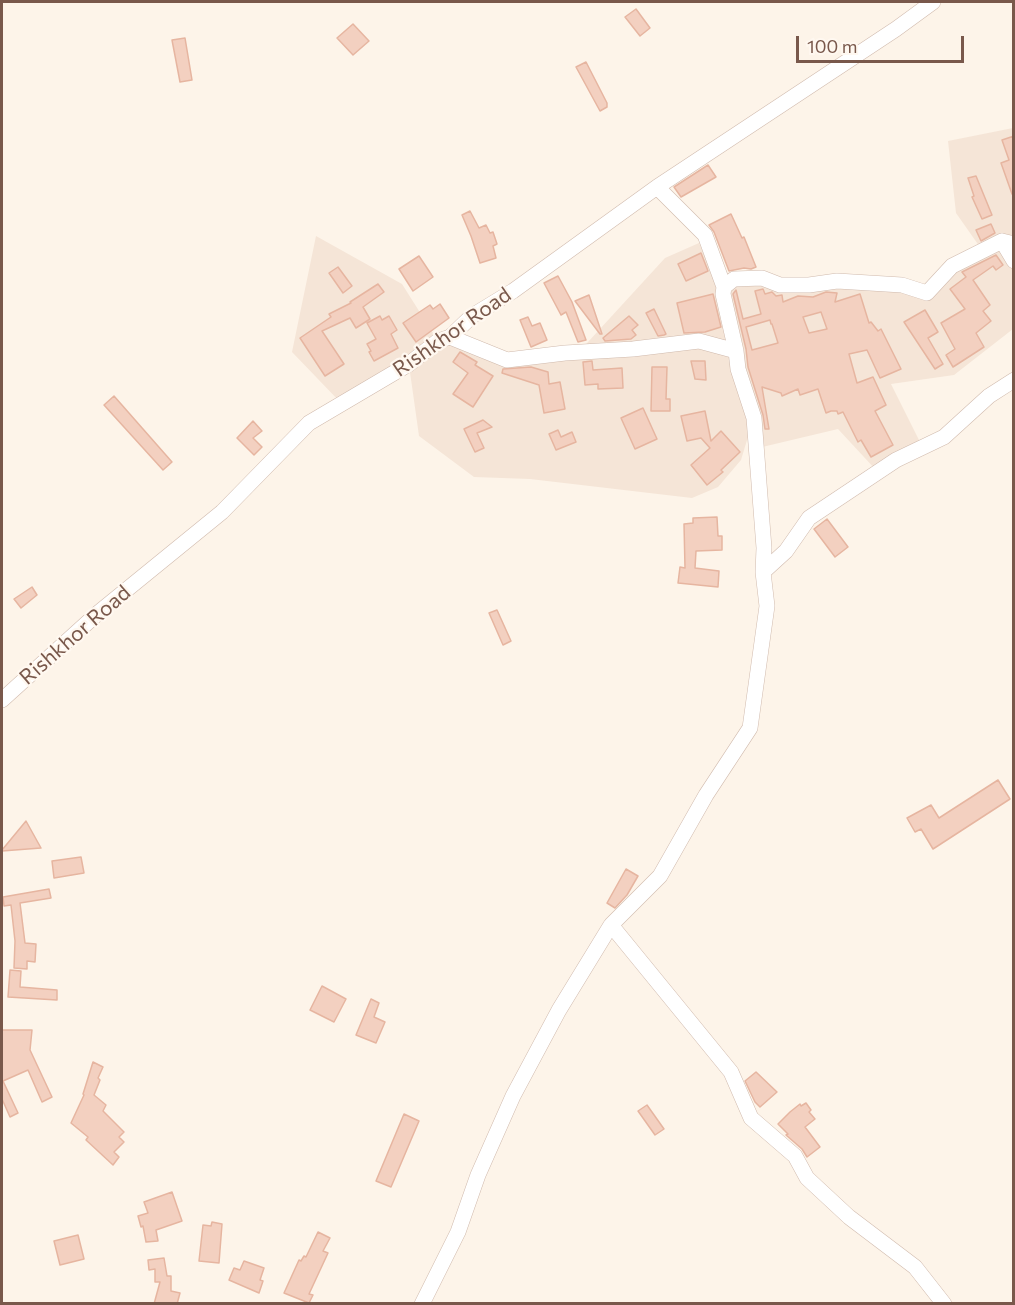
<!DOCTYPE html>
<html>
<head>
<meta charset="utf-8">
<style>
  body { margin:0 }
  #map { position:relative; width:1015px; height:1305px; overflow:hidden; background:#fdf4e9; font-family:Commissioner,sans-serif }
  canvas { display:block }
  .frame { position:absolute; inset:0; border:3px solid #79584b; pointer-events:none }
  .scale { position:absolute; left:796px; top:36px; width:168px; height:27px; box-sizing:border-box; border:3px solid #79584b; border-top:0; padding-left:8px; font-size:18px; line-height:21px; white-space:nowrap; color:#79584b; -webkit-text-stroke:4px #fff8f0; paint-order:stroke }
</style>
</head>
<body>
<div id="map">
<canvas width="1015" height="1305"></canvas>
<div class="frame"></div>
<div class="scale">100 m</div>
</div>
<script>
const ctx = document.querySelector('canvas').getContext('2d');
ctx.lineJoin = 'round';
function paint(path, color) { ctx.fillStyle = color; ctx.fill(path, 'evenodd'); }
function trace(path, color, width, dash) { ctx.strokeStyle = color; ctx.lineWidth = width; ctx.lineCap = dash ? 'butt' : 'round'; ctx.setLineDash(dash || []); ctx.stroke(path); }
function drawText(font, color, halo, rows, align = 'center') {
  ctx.font = font + ' Commissioner,sans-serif'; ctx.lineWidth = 4.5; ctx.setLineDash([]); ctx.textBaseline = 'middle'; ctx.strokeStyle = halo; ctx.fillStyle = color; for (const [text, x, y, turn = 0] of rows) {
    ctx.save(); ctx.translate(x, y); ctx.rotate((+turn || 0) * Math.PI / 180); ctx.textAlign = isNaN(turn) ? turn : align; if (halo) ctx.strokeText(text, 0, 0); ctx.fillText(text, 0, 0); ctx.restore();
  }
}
paint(new Path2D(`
  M1013 128V329L954 375 891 384 921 444 876 470 838 429 758 448 753 420 741 460 718 487 692 498 530 479 474 477 419 436 409 365 342 404 292 352 316 236 402 284 438 341 488 354H577L665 258 699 243 708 263 725 278 927 293 982 250 956 213 948 141Z`), '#f5e5d7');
const building = new Path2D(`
  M636 9 650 28 640 36 625 17Z
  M353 24 369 41 353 55 337 38Z
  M185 38 192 80 180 82 172 40Z
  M586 62 607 103V107L600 111 576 67Z
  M1014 136V194H1012L1001 163 1009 160 1002 140Z
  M708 165 716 177 681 197 674 187Z
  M976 176 992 215 982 219 972 197 974 196 968 178Z
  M470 211 479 228 486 225 490 233 493 232 497 244 493 246 496 258 480 263 471 236 462 215Z
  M731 214 742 238 744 237 756 267 751 269 744 268 729 271 714 232 709 225Z
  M991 224 995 233 981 241 976 230Z
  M701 253 708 271 686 281 678 264Z
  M996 255 1003 265 996 270 993 266 973 280 990 305 983 311 991 321 976 333 984 347 953 367 946 355 955 349 941 323 965 309 950 289 966 277 962 272Z
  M419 256 433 277 413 291 399 269Z
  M338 267 352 286 343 293 329 273Z
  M558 276 572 302 586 340 578 342 566 312 561 315 544 283Z
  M378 284 384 292 363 307 370 319 356 328 350 318 322 331 344 364 325 376 300 338 331 317 329 314 351 303 350 302Z
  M763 289 765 294 772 292 776 296 782 295 783 302 798 296 813 297 826 292 837 293 835 302 860 294 869 323 871 322 878 331 881 329 901 369 880 378 867 350 849 354 857 383 873 377 886 405 875 411 893 445 871 457 861 440 858 442 843 412 838 414 837 411H831L826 413 818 389 800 395 798 389 782 396 781 393 762 387 769 429H765L763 415 748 367 746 349 733 294 736 290 743 319 761 314 755 291ZM821 312 827 329 809 333 803 317ZM770 320 771 324H772L778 343 752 350 746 327Z
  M713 294 721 327 705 332 684 333 677 303Z
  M589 295 602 334H600L575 301Z
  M440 304 449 318 416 342 403 323 430 305 433 309Z
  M654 309 666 334 664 335 658 336 646 313Z
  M925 310 938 332 928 338 943 364 935 369 904 322Z
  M380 316 382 320 389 316 397 330 391 334 398 348 374 361 369 352 371 351 367 344 376 339 367 323Z
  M629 316 638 325 632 330 636 335 631 339 605 341 603 338Z
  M528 317 532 326 540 323 547 340 531 347 520 320Z
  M460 352 477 362 475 365 493 376 473 407 453 394 468 373 453 362Z
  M592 361 593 370 622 368 623 388 598 389V384L585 385 583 362Z
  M691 361H705L706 380 695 379Z
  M531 367 548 372 549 384 560 382 565 409 544 413 539 385 502 373 503 369Z
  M652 367H667L666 399H670V411H651Z
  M114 396 172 462 163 470 104 405Z
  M643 408 657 439 635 449 621 418Z
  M705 411 711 441 721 431 740 452 721 470 723 472 707 485 691 465 710 448 701 438 687 441 681 416Z
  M483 420 492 427 477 433 484 448 475 452 464 429Z
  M253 421 262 431 253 438 262 447 254 455 237 438Z
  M558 430 561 437 572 432 576 442 556 450 549 434Z
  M717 517 718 536H722V550L696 551 695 568 719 571 718 587 678 583 680 567 685 568 684 524 693 523V518Z
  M827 519 848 547 835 557 814 529Z
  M32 587 37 595 21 608 14 599Z
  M497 610 511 641 503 645 489 613Z
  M998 780 1010 799 933 849 921 829 915 832 907 818 931 805 939 818Z
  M26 821 41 848 2 851V850Z
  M81 857 84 873 54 878 52 861Z
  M626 869 638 876 627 895 615 908 607 903Z
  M49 889 51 898 20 903 25 943 36 944 35 962 27 961V969L14 968 15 941 11 905 4 906 3 897Z
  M10 970 21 971 20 987 57 990V1000L8 997Z
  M322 986 346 999 334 1022 310 1010Z
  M371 999 379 1003 374 1017 385 1022 376 1043 356 1035Z
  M2 1030H32L30 1050 52 1097 42 1102 28 1070 3 1081 18 1113 10 1117 2 1099Z
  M93 1062 103 1067 98 1078 100 1080 94 1095 106 1105 103 1111 124 1132 119 1137 124 1142 114 1152 119 1157 113 1165 86 1140 88 1137 71 1123 84 1095 83 1094Z
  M756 1072 777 1092 760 1107 755 1102 745 1081Z
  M806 1103 811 1110 809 1112 815 1119 805 1127 820 1147 807 1157 802 1149 786 1135 788 1134 778 1124 790 1112 800 1104 801 1106Z
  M647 1105 664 1129 655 1135 638 1111Z
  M404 1114 419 1121 391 1187 376 1181Z
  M172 1192 182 1221 156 1230 158 1241 146 1242 143 1226 141 1227 138 1216 148 1213 144 1202Z
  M212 1222 222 1224 219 1263 199 1261 203 1225 211 1226Z
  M318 1232 330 1238 323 1251 328 1253 309 1294 313 1295 309 1303 284 1293 299 1260 301 1261 304 1256 306 1257Z
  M78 1235 84 1259 60 1265 54 1241Z
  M164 1258 167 1276H171V1291L180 1293 177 1304H154L160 1282H155V1269L149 1270 148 1260Z
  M244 1261 264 1268 260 1280 263 1281 259 1293 229 1280 234 1268 240 1270Z`);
paint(building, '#f3d0c0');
trace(building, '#e6b5a0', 1.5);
const minor = new Path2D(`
  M1002 241 1014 261
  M724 287 734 279 762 278 780 285H809L837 281 902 285 927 293 952 266 1002 241 1014 244
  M450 337 507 360 565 353 633 349 699 341 736 351
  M763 572 786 551 809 518 896 460 944 437 989 396 1014 380
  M2 700 98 613 222 512 309 423 409 364 438 341 450 337 472 316 513 291 657 187 896 29 933 2
  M611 925 660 876 706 795 750 728 767 606 763 572 764 548 754 418 738 369 736 351 723 294 724 287 705 235 657 187
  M422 1304 458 1232 478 1175 513 1096 559 1010 611 925 731 1072 751 1118 795 1156 807 1178 849 1217 915 1267 944 1304`);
trace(minor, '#d0baad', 16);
trace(minor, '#fff', 15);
drawText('21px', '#79584b', '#fff8f0', [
  ["Rishkhor Road",452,332,-35],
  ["Rishkhor Road",75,635,-41]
]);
</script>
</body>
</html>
